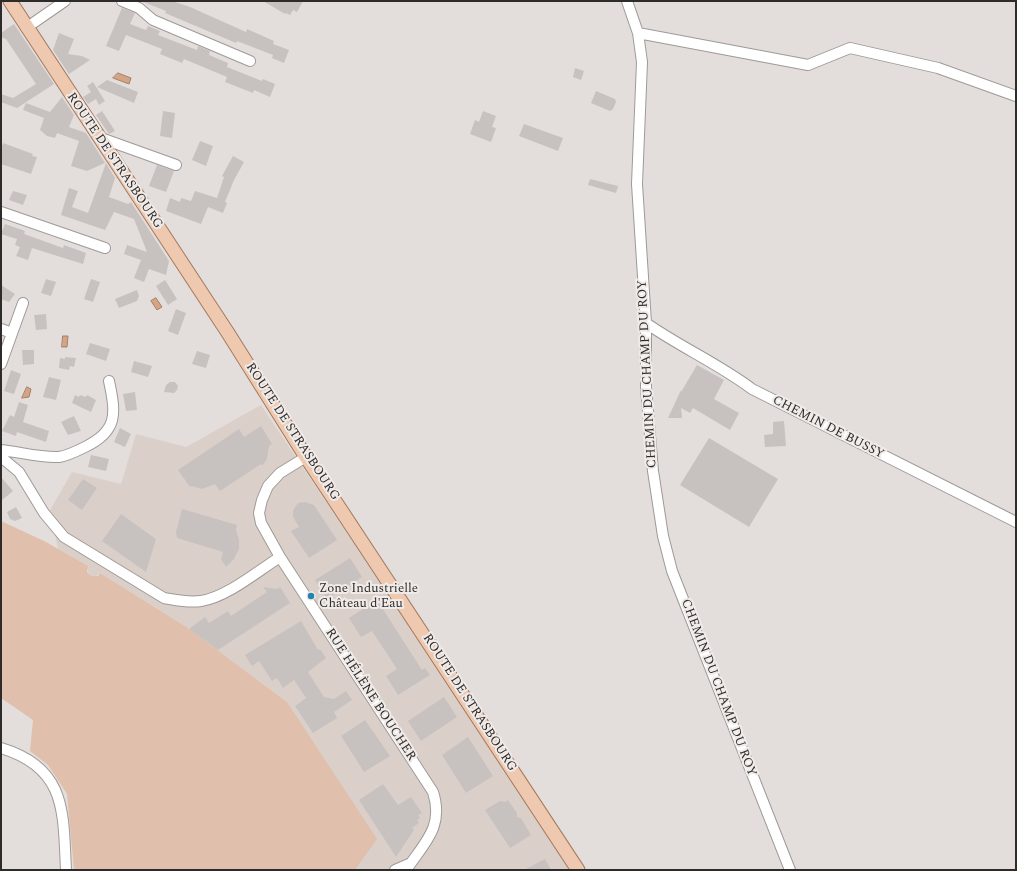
<!DOCTYPE html>
<html>
<head>
<meta charset="utf-8">
<style>
  body { margin:0 }
  #map { position:relative; width:1017px; height:871px; overflow:hidden; background:#e3dedb; font-family:Spectral,serif }
  canvas { display:block }
  .frame { position:absolute; inset:0; border:2px solid #2e2c2b; pointer-events:none }
</style>
</head>
<body>
<div id="map">
<canvas width="1017" height="871"></canvas>
<div class="frame"></div>
</div>
<script>
const ctx = document.querySelector('canvas').getContext('2d');
ctx.lineJoin = 'round';
function paint(path, color) { ctx.fillStyle = color; ctx.fill(path, 'evenodd'); }
function trace(path, color, width, dash) { ctx.strokeStyle = color; ctx.lineWidth = width; ctx.lineCap = dash ? 'butt' : 'round'; ctx.setLineDash(dash || []); ctx.stroke(path); }
function drawText(font, color, halo, rows, align = 'center') {
  ctx.font = font + ' Spectral,serif'; ctx.lineWidth = 4; ctx.setLineDash([]); ctx.textBaseline = 'middle'; ctx.strokeStyle = halo; ctx.fillStyle = color; for (const [text, x, y, turn = 0] of rows) {
    ctx.save(); ctx.translate(x, y); ctx.rotate((+turn || 0) * Math.PI / 180); ctx.textAlign = isNaN(turn) ? turn : align; if (halo) ctx.strokeText(text, 0, 0); ctx.fillText(text, 0, 0); ctx.restore();
  }
}
paint(new Path2D(`
  M261 405 573 870H355L287 702 188 628 100 573 95 577 89 575 87 566 58 549 50 510 72 472 121 484 136 434 186 447Z`), '#dbd0c9');
paint(new Path2D(`
  M1 521 46 542 88 566 87 572 91 576H98L100 573 188 628 287 702 377 839 355 870H74L67 794 48 765 30 751 33 720 1 698Z`), '#e0bfac');
const water = new Path2D(`
  M118 73 131 78 129 84 113 78Z
  M156 298 162 307 157 310 151 301Z
  M63 336H68L67 347H62Z
  M27 387 31 389 29 397 22 398Z`);
paint(water, '#d5a485');
trace(water, '#a3806a', 1);
paint(new Path2D(`
  M141 1H172L190 7 246 32 247 29 274 41 273 44 289 50 284 63 272 58 273 55 237 41 236 43 165 13 166 11Z
  M263 1H303L297 12 293 10 290 15 286 13 285 14Z
  M122 8 135 13 130 24 146 30 148 26 160 31 158 35 197 50 198 46 210 51 209 55 228 63 227 67 262 81 263 79 275 84 270 97 254 90 253 93 225 82 227 77 184 59 182 63 160 54 162 49 126 35 119 51 106 46Z
  M14 24 54 84 17 108 1 102V94L13 98 36 84 6 39 1 37V33Z
  M59 33 74 39 68 54 82 56 90 60 69 74 53 50Z
  M575 68 584 71 581 80 573 77Z
  M107 80 138 92 134 103 97 87Z
  M93 82 105 101 99 105 96 99 88 104 83 97 91 92 87 86Z
  M596 91 615 99 616 102 613 109 610 111 591 103Z
  M62 97 74 115 69 127 86 133 105 163 87 171 71 166 79 141 57 133 55 138 47 136 40 130 44 118 23 110 26 103 50 112Z
  M102 111 115 131 109 134 96 115Z
  M163 111 175 113 172 138 160 136Z
  M483 111 496 116 492 127 496 128 491 142 470 134 475 120 479 122Z
  M524 124 563 138 558 151 519 136Z
  M200 141 213 146 206 166 192 160Z
  M3 143 33 154 32 156 37 157 31 174 1 164V150Z
  M233 156 244 162 234 180 225 202 227 203 223 213 208 207 201 224 166 211 170 198 180 202 181 198 191 201 195 191 217 198 224 177 222 176Z
  M106 163 115 178 109 197 128 204 131 202 169 261 166 275 149 269 144 282 134 278 141 260 124 254 127 245 147 252 134 219 114 212 105 230 61 215 69 188 78 191 72 207 88 213Z
  M157 165 174 171 166 192 149 186Z
  M590 179 618 186 616 193 588 185Z
  M13 191 27 195 23 205 9 200Z
  M5 224 25 231 24 234 63 248 64 245 86 253 83 264 32 248 28 260 16 256 20 247 15 245 17 239 1 234Z
  M46 279 56 282 51 296 41 293Z
  M91 279 100 282 93 302 84 299Z
  M165 280 177 299 168 305 156 286Z
  M1 285 15 294 9 302 1 299Z
  M137 290 139 296 137 301 119 308 115 299Z
  M176 309 186 313 178 335 168 331Z
  M46 314 47 329 36 330 34 315Z
  M90 343 110 349 106 361 86 354Z
  M22 350H34V364L23 365Z
  M197 351 210 355 206 368 192 364Z
  M65 357 76 358 74 367 70 366 69 370 59 368 60 358 65 359Z
  M134 361 152 366 148 377 131 372Z
  M697 365 724 380 714 399 739 413 730 430 693 408 690 413 681 408 682 418H668L681 390V392Z
  M11 370 21 374 14 394 4 391Z
  M49 377 61 380 56 400 43 397Z
  M170 382H175L178 386 177 390 174 393 164 392 166 385Z
  M135 392 137 410 126 411 123 394Z
  M75 395 79 397 80 395 86 397 87 395 96 400 91 412 72 403Z
  M19 402 28 405 23 422 49 431 46 442 17 432 16 436 2 431 10 415 14 417Z
  M74 416 81 431 68 435 61 422Z
  M784 421 786 446 765 447 764 435 773 434V422Z
  M261 426 272 444 269 446 267 459 262 466 261 464 220 491 215 484 202 489 192 486 190 487 178 470 239 429 244 437Z
  M120 428 131 434 125 447 114 442Z
  M709 438 778 479 749 527 680 485Z
  M91 455 109 459 106 471 88 467Z
  M1 477 13 491 1 501Z
  M83 479 97 488 82 510 68 500Z
  M305 502 314 505 337 540 309 558 291 531 299 527 293 517V510L298 503Z
  M16 507 22 518 15 521 10 519 7 512Z
  M182 509 237 525 236 530 239 540V549L234 559 226 567 221 559 223 552 177 538 176 532Z
  M121 514 156 539 146 572 102 541Z
  M350 558 362 577 327 599 315 580Z
  M263 587 277 589 280 587 290 603 218 650 189 629 205 617 209 623 228 611 231 616 267 592Z
  M377 600 422 670 425 668 430 675 398 695 386 676 397 669 372 631 361 637 349 618Z
  M301 621 318 650 320 649 326 658 308 672 324 697 334 699 346 691 352 700 334 712 337 718 313 733 295 706 306 698 294 680 283 688 277 678 272 681 259 661 252 666 245 655Z
  M444 697 457 717 421 741 408 721Z
  M365 720 390 756 364 772 341 736Z
  M468 737 493 776 466 793 442 755Z
  M383 784 398 805 411 797 422 813 418 815 420 818 417 820 419 823 412 828 414 830 396 857 359 800Z
  M508 800 517 813V817L521 818 531 835 510 848 485 810 500 801 505 802Z
  M545 859 551 870H524Z`), '#c7c2c0');
const minor = new Path2D(`
  M122 1 139 8 153 20 250 61
  M627 1 638 33 642 62 637 184 646 323V388L653 471 663 536 672 571 790 870
  M26 28 65 1
  M638 33 808 65 850 48 938 68 1016 96
  M98 137 176 165
  M1 212 105 248
  M646 323C680 347 719 364 752 389L1016 522
  M1 329 12 333
  M1 364 23 303
  M1 450C20 452 40 458 59 457 67 456 77 451 85 447 118 431 116 414 109 381
  M1 457 19 472 44 513 64 537 164 598C176 600 188 603 201 601 227 597 258 571 280 557
  M306 457 280 473 268 486 262 500 259 513 261 523 280 557 433 792C444 827 425 842 406 870
  M1 748C67 768 63 812 66 870
  M395 870 411 863`);
const major = new Path2D(`
  M10 1 228 333 306 457 578 870`);
trace(minor, '#9e9a97', 12);
trace(major, '#a4795e', 15);
trace(minor, '#fff', 10);
trace(major, '#eec8af', 13);
for (const [x, y, r, color] of [
  [311,596,4,"#2384af"]
]) { const dot = new Path2D(); dot.arc(x, y, r, 0, 2 * Math.PI); ctx.fillStyle = color; ctx.fill(dot); trace(dot, '#f0ebe8', 1.5); }
drawText('13px', '#2e2c2b', '#f0ebe8', [
  ["ROUTE DE STRASBOURG",114,161,56],
  ["CHEMIN DU CHAMP DU ROY",648,374,-93],
  ["CHEMIN DE BUSSY",828,428,27],
  ["ROUTE DE STRASBOURG",292,432,57],
  ["CHEMIN DU CHAMP DU ROY",718,688,69],
  ["RUE HÉLÈNE BOUCHER",370,695,57],
  ["ROUTE DE STRASBOURG",469,703,57]
]);
drawText('13px', '#2e2c2b', '#f0ebe8', [
  ["Zone Industrielle",319,589],
  ["Château d'Eau",319,604]
], 'left');
</script>
</body>
</html>
